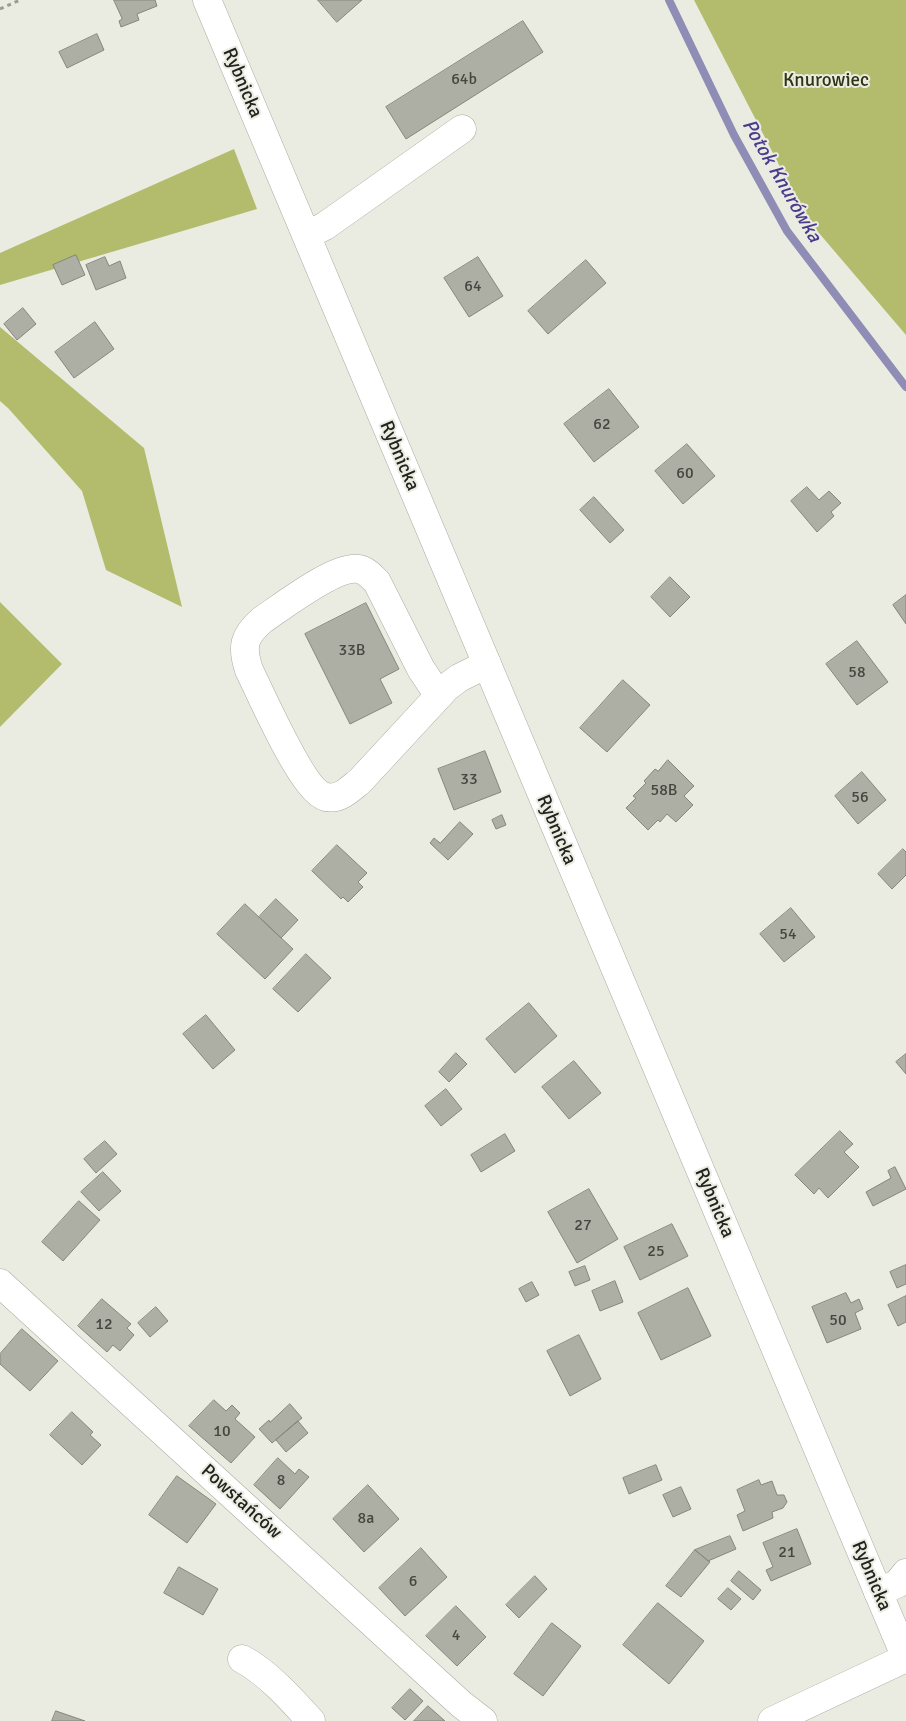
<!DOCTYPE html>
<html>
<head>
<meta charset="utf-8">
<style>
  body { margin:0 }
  canvas { display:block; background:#eaece1 }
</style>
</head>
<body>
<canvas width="906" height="1721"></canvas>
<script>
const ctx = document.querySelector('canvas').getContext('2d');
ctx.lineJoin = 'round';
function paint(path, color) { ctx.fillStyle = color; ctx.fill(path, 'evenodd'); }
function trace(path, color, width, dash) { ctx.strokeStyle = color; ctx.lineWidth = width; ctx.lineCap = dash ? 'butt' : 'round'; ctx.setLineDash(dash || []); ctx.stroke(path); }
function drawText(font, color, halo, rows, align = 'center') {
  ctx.font = font + ' Signika,sans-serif'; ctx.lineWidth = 4; ctx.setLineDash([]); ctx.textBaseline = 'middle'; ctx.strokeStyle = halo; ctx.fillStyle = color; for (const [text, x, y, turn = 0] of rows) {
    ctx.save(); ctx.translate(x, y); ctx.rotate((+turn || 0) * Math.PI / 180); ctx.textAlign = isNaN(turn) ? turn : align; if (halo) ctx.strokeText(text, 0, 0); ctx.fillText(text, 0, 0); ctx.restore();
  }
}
paint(new Path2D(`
  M694 0H906V335L807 219Z
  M234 149 257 209 0 285V253Z
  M0 327 144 448 182 607 106 570 82 491 8 408 0 401Z
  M0 602 62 664 0 727Z`), '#b3bb6c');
trace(new Path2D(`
  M669 0 734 135 787 231 906 387`), '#8f8db5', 8);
const building = new Path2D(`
  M114 0H155L157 6 137 14 139 20 121 27 119 21 122 19Z
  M318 0H362L337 22Z
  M523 21 543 52 406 139 386 107Z
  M97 34 104 50 67 68 59 52Z
  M76 255 85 275 62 285 53 265Z
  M105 257 109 266 120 261 126 278 96 290 86 265Z
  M478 257 503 296 469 317 444 278Z
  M586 260 606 283 548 334 528 311Z
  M23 308 36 324 17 340 4 324Z
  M95 322 114 349 74 378 55 352Z
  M609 389 639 427 594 462 564 424Z
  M687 444 715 476 683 504 655 471Z
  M807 487 819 500 829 491 841 503 831 512 834 516 817 532 791 501Z
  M594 497 624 530 610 543 580 510Z
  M670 577 690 597 670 617 651 597Z
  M906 595V624L893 605Z
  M366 603 399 669 380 679 392 703 350 724 305 634Z
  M857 641 888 682 857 705 826 664Z
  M623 680 650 705 607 752 580 728Z
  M485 751 501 792 454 810 438 769Z
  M668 760 694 786 684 796 693 805 676 822 667 814 660 822 658 820 648 830 626 808 636 798 633 796 646 783 644 781 655 769 658 771Z
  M862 772 886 800 858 824 835 796Z
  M502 815 506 825 496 829 492 820Z
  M460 822 473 834 448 860 430 843 434 838 440 843Z
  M337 845 367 873 358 882 363 887 348 902 343 897 341 899 312 871Z
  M903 849 906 852V875L892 889 878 874Z
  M276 899 298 920 281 938 259 917Z
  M245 904 293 949 265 979 217 934Z
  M791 908 815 937 784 962 760 934Z
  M306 954 331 978 298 1012 273 989Z
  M529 1003 557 1036 515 1073 486 1039Z
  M206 1015 235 1050 213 1069 183 1034Z
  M456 1053 467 1064 449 1082 439 1072Z
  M906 1054V1074L896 1062Z
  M574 1061 601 1093 569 1119 542 1087Z
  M446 1089 462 1109 441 1126 425 1106Z
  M840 1131 853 1144 844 1152 859 1167 828 1198 819 1188 814 1194 795 1175Z
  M505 1134 515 1151 481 1172 471 1155Z
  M105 1141 117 1154 96 1173 84 1159Z
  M895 1167 906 1189 873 1206 866 1192 891 1178 888 1171Z
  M103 1172 121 1191 99 1211 81 1192Z
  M589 1189 618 1239 577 1263 548 1212Z
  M79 1201 100 1220 63 1261 42 1242Z
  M672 1224 688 1256 640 1280 624 1247Z
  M906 1265V1284L897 1288 890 1272Z
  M585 1266 590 1280 575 1286 569 1272Z
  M615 1281 623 1302 600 1311 592 1291Z
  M532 1282 539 1295 526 1302 519 1289Z
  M688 1288 711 1336 661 1360 638 1313Z
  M846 1293 851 1303 859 1299 863 1309 855 1313 861 1329 827 1343 812 1307Z
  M906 1296V1322L898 1326 888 1305Z
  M102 1299 131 1324 127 1328 134 1335 120 1351 113 1345 107 1352 78 1326Z
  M156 1307 168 1321 150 1337 138 1323Z
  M22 1329 58 1361 30 1391 0 1364V1354Z
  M579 1335 601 1379 570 1396 547 1351Z
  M214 1400 226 1411 232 1405 240 1413 235 1419 255 1437 231 1463 189 1426Z
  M290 1404 302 1418 272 1443 259 1429 269 1420 270 1422Z
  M72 1412 93 1432 90 1435 101 1445 82 1465 50 1435Z
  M298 1421 308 1433 286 1452 276 1440Z
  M278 1458 295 1474 299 1469 309 1477 280 1509 254 1485Z
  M656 1465 662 1480 629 1494 623 1478Z
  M177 1476 216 1504 187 1543 149 1515Z
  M759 1480 761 1485 772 1481 777 1495H784L787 1502 783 1508 772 1512 773 1518 743 1531 737 1515 745 1511 737 1490Z
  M368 1485 399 1519 364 1552 333 1519Z
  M681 1487 691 1509 673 1517 663 1495Z
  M797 1529 811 1564 771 1581 766 1570 773 1567 763 1543Z
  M730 1536 736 1549 708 1561 695 1550Z
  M421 1548 447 1577 405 1616 379 1588Z
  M695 1550 710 1562 681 1597 666 1586Z
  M179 1567 218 1589 203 1615 164 1593Z
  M739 1571 761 1590 753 1600 731 1581Z
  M535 1576 547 1589 519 1618 506 1605Z
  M728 1588 741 1599 731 1610 718 1599Z
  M658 1603 704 1641 669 1684 623 1645Z
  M456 1606 486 1637 457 1666 426 1636Z
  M552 1623 581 1646 543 1696 514 1674Z
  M410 1689 423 1701 405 1720 392 1708Z
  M428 1706 445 1721H414Z
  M56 1711 85 1721H52Z`);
paint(building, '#adaea4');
trace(building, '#85867d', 1);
const minor = new Path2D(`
  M307 235 325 226 462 129
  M439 696 421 669 377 582C372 577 366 570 358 569 336 565 283 606 262 620 244 636 241 646 249 670 261 694 303 792 326 797 340 800 350 789 360 781L447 687 459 678 487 664
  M0 1283 461 1704 483 1721
  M878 1592 897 1584 906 1573
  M242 1659C267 1672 292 1700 311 1721
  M772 1721 906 1658`);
const major = new Path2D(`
  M207 0 906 1658`);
trace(minor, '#a9aba1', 29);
trace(major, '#a9aba1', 29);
trace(new Path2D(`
  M0 9 20 0`), '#9b9d94', 3, [4, 4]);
trace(minor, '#fff', 28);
trace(major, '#fff', 28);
drawText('16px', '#454640', null, [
  ["64b",464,80],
  ["64",473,287],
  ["62",602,425],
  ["60",685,474],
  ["33B",352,651],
  ["58",857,673],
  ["33",469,780],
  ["58B",664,791],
  ["56",860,798],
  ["54",788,935],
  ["27",583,1226],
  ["25",656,1252],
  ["50",838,1321],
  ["12",104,1325],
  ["10",222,1432],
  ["8",281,1481],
  ["8a",366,1519],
  ["21",787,1553],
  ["6",413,1582],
  ["4",456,1636]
]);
drawText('19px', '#313411', '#eaece1', [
  ["Knurowiec",826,81]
]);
drawText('19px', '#22231f', '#eaece1', [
  ["Rybnicka",242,83,67],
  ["Rybnicka",399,456,67],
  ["Rybnicka",556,830,67],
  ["Rybnicka",714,1203,67],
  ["Powstańców",241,1502,42],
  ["Rybnicka",871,1576,67]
]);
drawText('italic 20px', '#4a3b8e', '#eaece1', [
  ["Potok Knurówka",781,181,60]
]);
</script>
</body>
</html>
